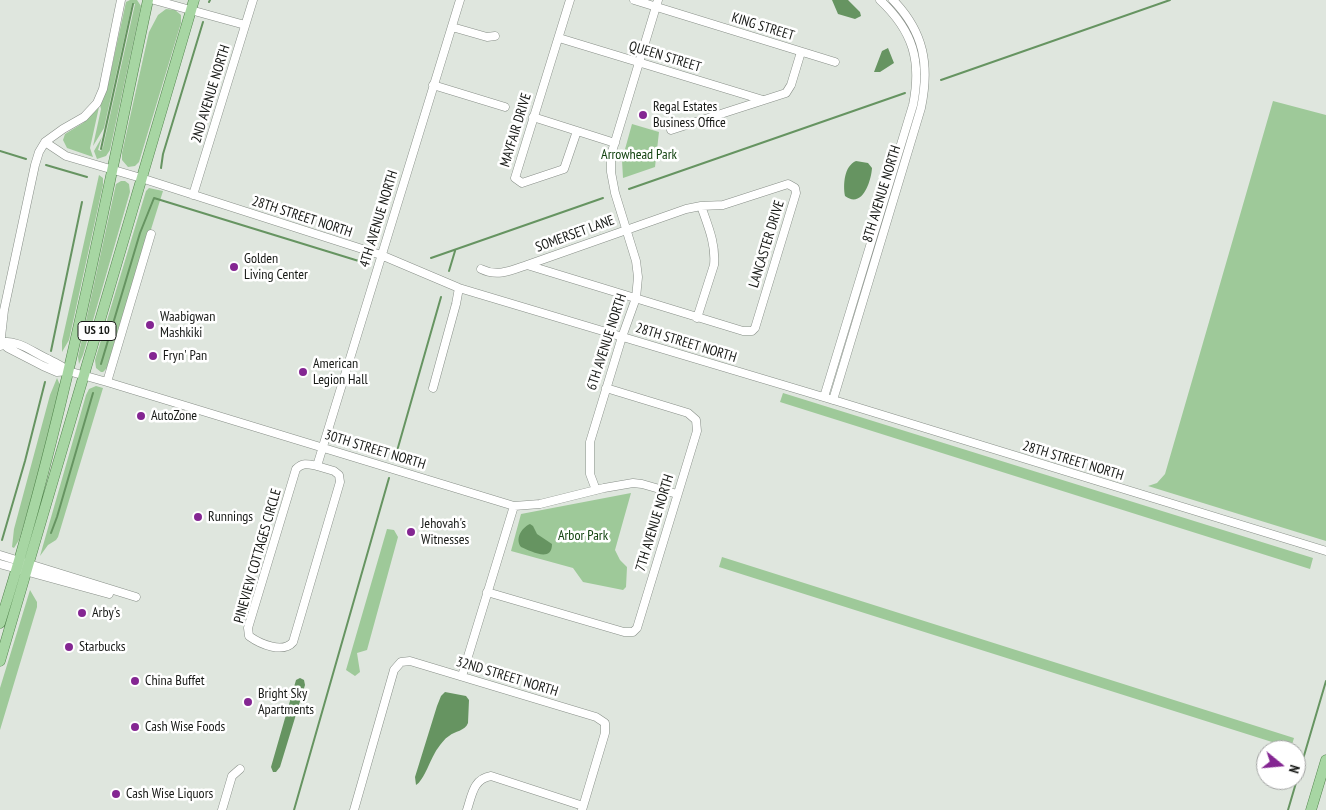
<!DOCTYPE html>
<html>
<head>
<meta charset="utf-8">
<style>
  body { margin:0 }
  #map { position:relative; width:1326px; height:810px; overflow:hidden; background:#dfe6de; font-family:"PT Sans Narrow",sans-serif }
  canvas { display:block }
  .north { position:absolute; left:1256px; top:740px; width:50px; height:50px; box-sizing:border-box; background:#fff; border:1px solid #a2a3a2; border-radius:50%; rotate:107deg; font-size:14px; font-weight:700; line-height:20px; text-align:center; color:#171916 }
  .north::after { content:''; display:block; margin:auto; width:18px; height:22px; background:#842692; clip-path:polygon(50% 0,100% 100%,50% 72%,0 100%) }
</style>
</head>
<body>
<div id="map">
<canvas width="1326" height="810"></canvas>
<div class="north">N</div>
</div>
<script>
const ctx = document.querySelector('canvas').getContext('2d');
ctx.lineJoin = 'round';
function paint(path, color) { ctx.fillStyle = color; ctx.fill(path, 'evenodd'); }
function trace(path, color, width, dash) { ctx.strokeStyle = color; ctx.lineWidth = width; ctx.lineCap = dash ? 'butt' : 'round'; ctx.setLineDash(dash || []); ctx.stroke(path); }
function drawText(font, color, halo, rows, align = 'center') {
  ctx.font = font + ' "PT Sans Narrow",sans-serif'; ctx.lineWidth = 5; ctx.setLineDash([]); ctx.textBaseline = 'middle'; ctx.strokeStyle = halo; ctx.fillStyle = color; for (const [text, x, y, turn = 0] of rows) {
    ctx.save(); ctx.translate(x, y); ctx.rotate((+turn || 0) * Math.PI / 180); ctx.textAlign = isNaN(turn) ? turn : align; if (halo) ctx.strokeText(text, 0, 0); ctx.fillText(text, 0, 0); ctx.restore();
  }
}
paint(new Path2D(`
  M130 0H137L141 6 110 150 106 156 97 159 94 151 102 137 98 150 101 151 103 147 135 4H132L104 128 93 146 101 109 100 105 107 89 126 2Z
  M166 9 175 10 181 15V23L139 162 135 166 128 167 122 160V153L149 32 158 15Z
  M1273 101 1326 115V541L1148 486 1157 483 1165 474Z
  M99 107 90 148 93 157 67 148 63 140 65 134 83 123Z
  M632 124 659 132 655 167 623 178 622 160Z
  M99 175 103 178V185L69 340 62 352V341Z
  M121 181H125L129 184 130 192 83 355 79 364 78 357 116 184Z
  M149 188 163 191 108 367 103 372H101L96 368 95 360 146 191Z
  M57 378 60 385 41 467 19 540 14 548 12 547 14 529 50 395Z
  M96 386 103 388 58 537 56 540 48 545 40 556 86 395 89 389Z
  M783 393 1313 558 1310 569 780 402Z
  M631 493 615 550 620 560 627 567 626 587 623 590 583 582 573 568 511 551 521 514Z
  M387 529 394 530 398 537 367 650 357 653 360 672 355 676 346 670Z
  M722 557 1294 738 1291 748 719 567Z
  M30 590 37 602V607L0 730V688Z`), '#9ec999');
paint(new Path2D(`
  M832 0H848L860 12 861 16 855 19 838 14Z
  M888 48 894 63 880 72H874L882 51Z
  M856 161 868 163 872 168C871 182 862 209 845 196 843 185 844 166 856 161Z
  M530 524 533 526 537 534 552 544C552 563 531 551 521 547 515 539 521 528 530 524Z
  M300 678 304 680 305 685 280 767 276 772H273L271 767 296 680Z
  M445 692 466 696 469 700 468 723C465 731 455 731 449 736 444 739 441 744 438 748 431 757 424 781 416 785L415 777 437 706 441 696Z`), '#669461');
trace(new Path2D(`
  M209 2 210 0
  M941 80 1170 0
  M101 149 133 4
  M0 151 26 159
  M46 165 87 177
  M161 168 163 154 203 22
  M629 189 905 93
  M431 258 603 198
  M449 271 455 251
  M51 351 82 202
  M101 364 140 233 154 198 362 262
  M395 458 441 297
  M51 533 57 517 93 393
  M2 540 25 461 45 382
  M294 810 389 478
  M1288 810 1326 681`), '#669461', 2);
const minor = new Path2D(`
  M154 0 245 25
  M570 0 515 178 522 183 564 169 577 131
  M634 0 835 62
  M452 27 487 37 495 36
  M559 38 763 100
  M433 85 505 107
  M533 117 615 143
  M671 130 786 93 791 85 801 52
  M45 142 66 156 141 178 381 255 459 288 840 402 1326 551
  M788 184 795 188 796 193 755 328 752 331H743L527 265 686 209 701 206 723 205Z
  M193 195 253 0
  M481 269C497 277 510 271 527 265
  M697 318 714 265C716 244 708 226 701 206
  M1 342 8 348 43 366 57 372 68 371 107 382 514 506 540 504 604 488 633 483 642 484 677 494
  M1 342C19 340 32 352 48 359 57 364 60 364 68 371
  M0 346 4 310 35 165 39 152 45 142 63 129 84 117 97 103 103 89 121 0
  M107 382 151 234
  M433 388 456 304 459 288
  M824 397 913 105C922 61 913 31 880 0
  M833 400 921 108C930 65 924 32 893 0
  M317 466 334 471 339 475 340 482 293 642C283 654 260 644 249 636L248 628 296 469C303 462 308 464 317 466L460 0
  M596 490 590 474V442L622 337 636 298 638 277 636 261 615 193 611 172V155L658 0
  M0 555 136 597
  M0 564 109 594
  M487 592 624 632H633L637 628 697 431 696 420 688 413 606 388
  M462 676 514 506
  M222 810 232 776 240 769
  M354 810 394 670 401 662 410 661 596 717 605 723V733L582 810
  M467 810C472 795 473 779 491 776L583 806`);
const major = new Path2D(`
  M0 623C65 419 103 209 148 0
  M0 661 194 0
  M1311 810 1326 760`);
trace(minor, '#888f88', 9);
trace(major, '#4f824a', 11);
trace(minor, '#fff', 8);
trace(major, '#a7d6a3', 10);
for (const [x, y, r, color] of [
  [643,115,5,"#842692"],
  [234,267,5,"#842692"],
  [150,325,5,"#842692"],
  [153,356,5,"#842692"],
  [303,372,5,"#842692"],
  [141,416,5,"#842692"],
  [198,517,5,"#842692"],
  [411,532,5,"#842692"],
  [82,613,5,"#842692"],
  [69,647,5,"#842692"],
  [135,681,5,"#842692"],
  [248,702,5,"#842692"],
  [135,727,5,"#842692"],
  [116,794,5,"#842692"]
]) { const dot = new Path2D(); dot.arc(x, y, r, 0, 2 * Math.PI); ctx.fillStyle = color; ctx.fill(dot); trace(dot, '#fff', 2); }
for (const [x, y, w] of [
  [97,331,38]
]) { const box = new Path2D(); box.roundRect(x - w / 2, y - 9.5, w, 19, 4); ctx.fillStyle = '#fff'; ctx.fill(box); trace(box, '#171916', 1); }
drawText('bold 12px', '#171916', null, [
  ["US 10",97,331]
]);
drawText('14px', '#171916', '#fff', [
  ["KING STREET",763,27,17],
  ["QUEEN STREET",665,57,17],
  ["2ND AVENUE NORTH",211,94,-73],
  ["MAYFAIR DRIVE",516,130,-73],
  ["8TH AVENUE NORTH",882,194,-73],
  ["28TH STREET NORTH",302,217,18],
  ["4TH AVENUE NORTH",379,219,-73],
  ["SOMERSET LANE",575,234,-20],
  ["LANCASTER DRIVE",767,244,-73],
  ["6TH AVENUE NORTH",607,342,-72],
  ["28TH STREET NORTH",686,343,17],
  ["30TH STREET NORTH",375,450,17],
  ["28TH STREET NORTH",1073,461,17],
  ["7TH AVENUE NORTH",655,523,-73],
  ["PINEVIEW COTTAGES CIRCLE",258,556,-74],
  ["32ND STREET NORTH",507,677,17]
]);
drawText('14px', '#171916', '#fff', [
  ["Regal Estates",653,107],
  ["Business Office",653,123],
  ["Golden",244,259],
  ["Living Center",244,275],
  ["Waabigwan",160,317],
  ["Mashkiki",160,333],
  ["Fryn' Pan",163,356],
  ["American",313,364],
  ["Legion Hall",313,380],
  ["AutoZone",151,416],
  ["Runnings",208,517],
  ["Jehovah's",421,524],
  ["Witnesses",421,540],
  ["Arby's",92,613],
  ["Starbucks",79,647],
  ["China Buffet",145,681],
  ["Bright Sky",258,694],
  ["Apartments",258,710],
  ["Cash Wise Foods",145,727],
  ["Cash Wise Liquors",126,794]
], 'left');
drawText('14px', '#12430f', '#fff', [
  ["Arrowhead Park",639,155],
  ["Arbor Park",583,536]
]);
</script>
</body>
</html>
